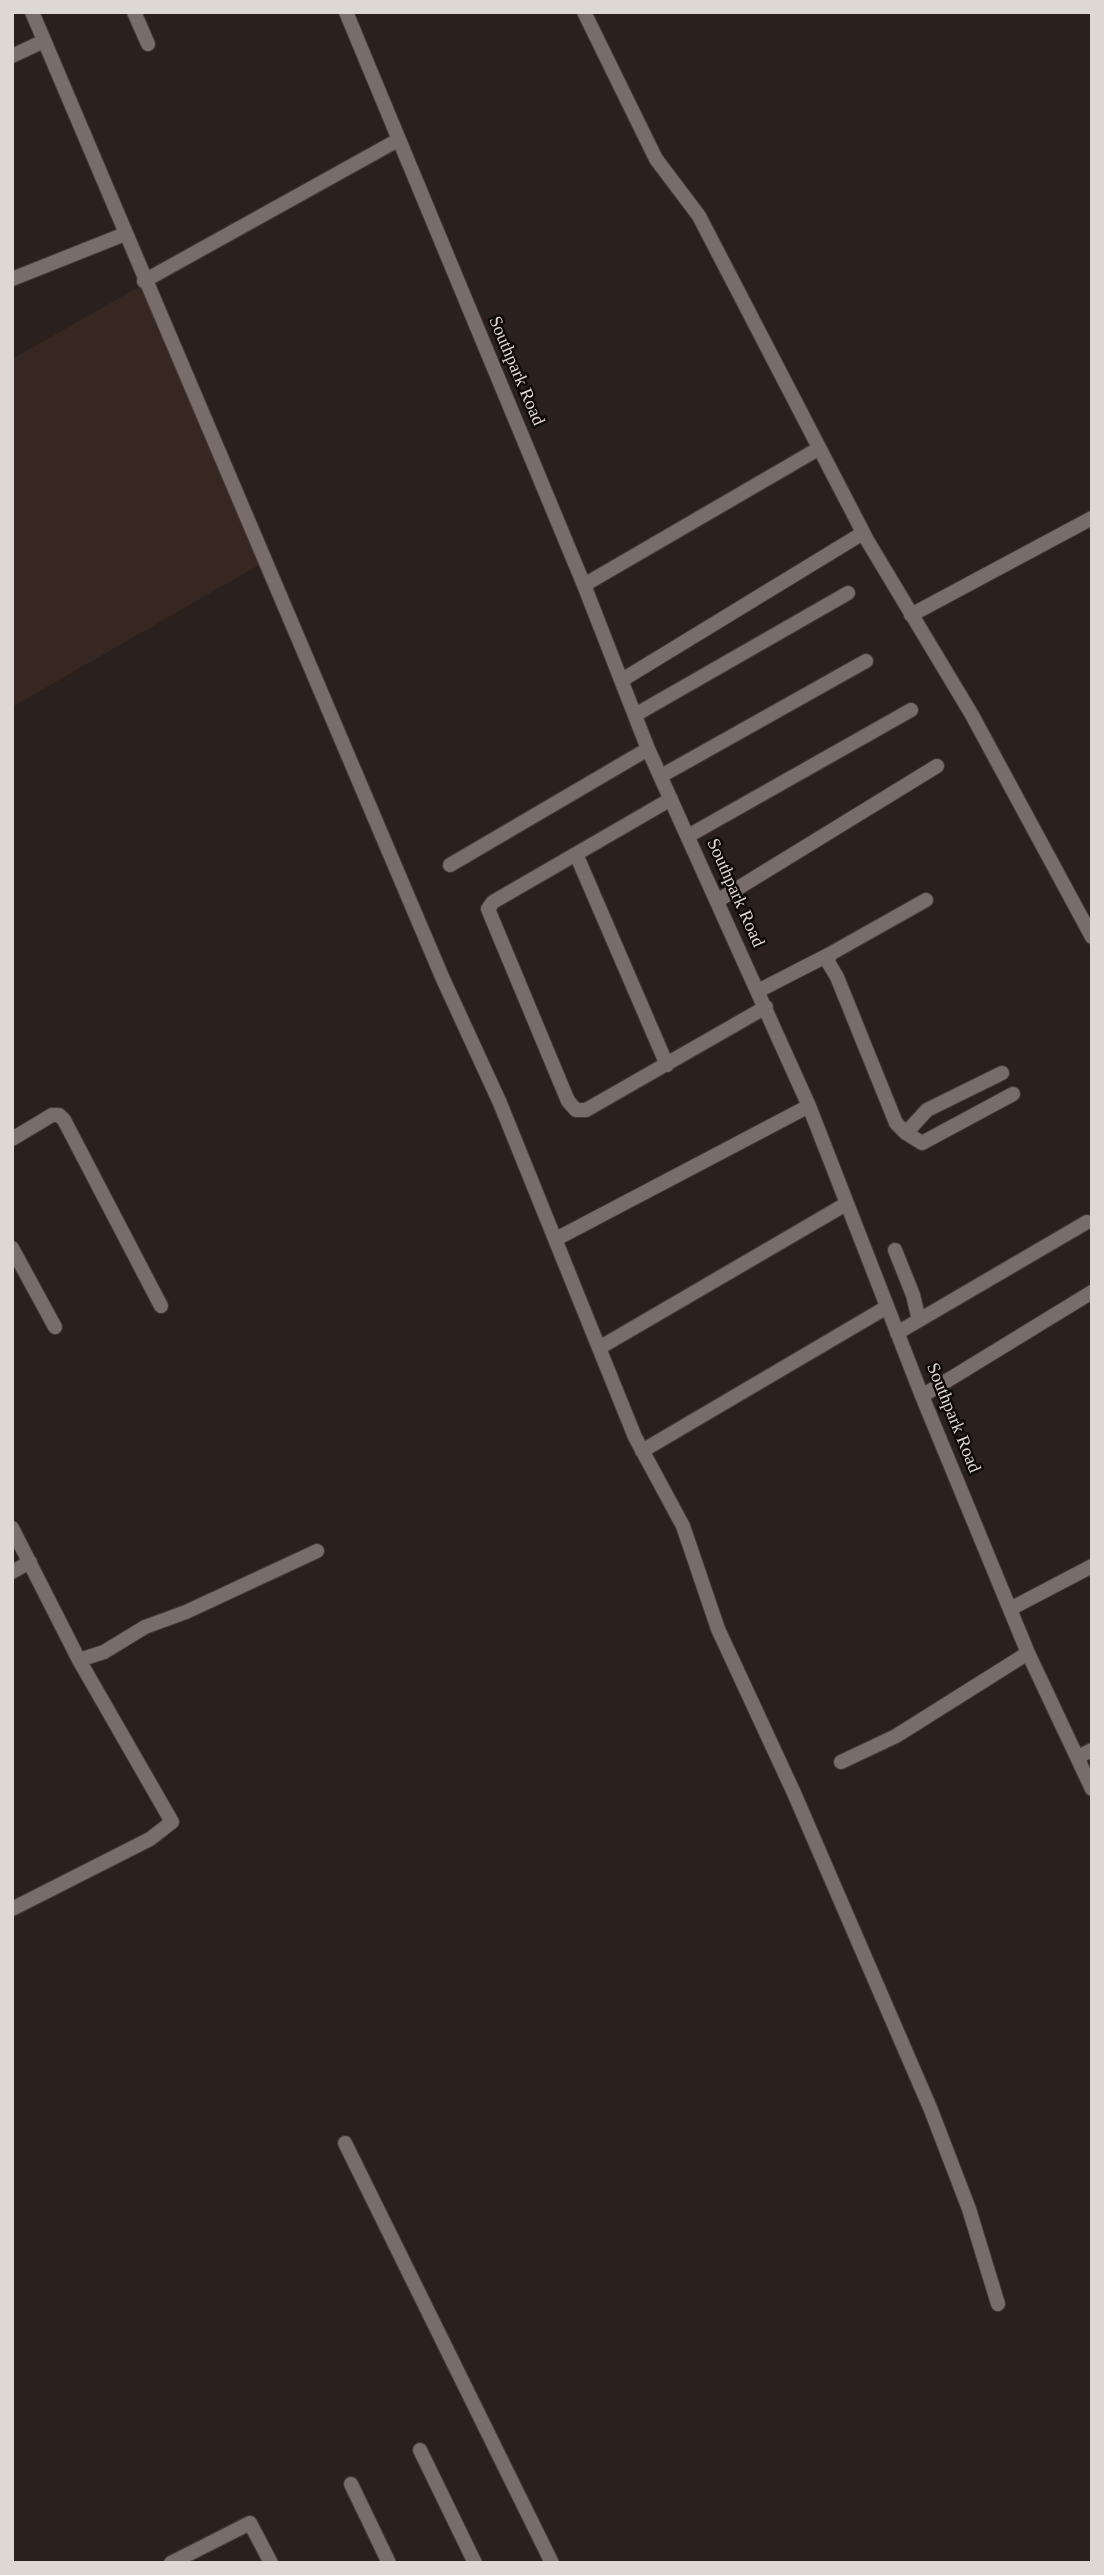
<!DOCTYPE html>
<html>
<head>
<meta charset="utf-8">
<style>
  body { margin:0 }
  #map { position:relative; width:1104px; height:2575px; overflow:hidden; background:#2a201d; font-family:Georgia,serif }
  canvas { display:block }
  .frame { position:absolute; inset:0; border:14px solid #ded8d5; pointer-events:none }
</style>
</head>
<body>
<div id="map">
<canvas width="1104" height="2575"></canvas>
<div class="frame"></div>
</div>
<script>
const ctx = document.querySelector('canvas').getContext('2d');
ctx.lineJoin = 'round';
function paint(path, color) { ctx.fillStyle = color; ctx.fill(path, 'evenodd'); }
function trace(path, color, width, dash) { ctx.strokeStyle = color; ctx.lineWidth = width; ctx.lineCap = dash ? 'butt' : 'round'; ctx.setLineDash(dash || []); ctx.stroke(path); }
function drawText(font, color, halo, rows, align = 'center') {
  ctx.font = font + ' Georgia,serif'; ctx.lineWidth = 5; ctx.setLineDash([]); ctx.textBaseline = 'middle'; ctx.strokeStyle = halo; ctx.fillStyle = color; for (const [text, x, y, turn = 0] of rows) {
    ctx.save(); ctx.translate(x, y); ctx.rotate((+turn || 0) * Math.PI / 180); ctx.textAlign = isNaN(turn) ? turn : align; if (halo) ctx.strokeText(text, 0, 0); ctx.fillText(text, 0, 0); ctx.restore();
  }
}
paint(new Path2D(`
  M144 284 259 565 12 707V359Z`), '#362721');
const minor = new Path2D(`
  M32 12 443 979 500 1103 635 1437 683 1526 718 1629 794 1793 931 2110 969 2209 998 2304
  M134 12 148 44
  M346 12 584 585 648 749 809 1106 922 1396 1028 1653 1092 1789
  M584 12 656 159 699 216 867 540 972 715 1092 937
  M12 56 44 41
  M12 279 125 234
  M144 281 398 140
  M584 585 818 449
  M911 615 1092 518
  M622 680 863 533
  M635 715 848 593
  M661 776 866 661
  M671 799 493 902 488 909 568 1101 576 1110H586L766 1007
  M688 836 911 710
  M576 854 667 1065
  M450 865 648 749
  M717 901 937 766
  M758 991 830 954
  M1002 1073 927 1110 906 1133 922 1143 1013 1094
  M906 1133 896 1123 837 977 828 962 830 954 926 900
  M12 1139 52 1115H59L64 1120 161 1306
  M556 1239 809 1106
  M12 1248 55 1327
  M895 1250 913 1295 919 1320
  M897 1333 1087 1222
  M599 1348 846 1204
  M922 1396 1092 1292
  M642 1451 887 1307
  M12 1528 79 1660 172 1822 150 1839 12 1909
  M12 1572 30 1562
  M1010 1609 1092 1566
  M79 1660 104 1652 145 1627 186 1612 317 1551
  M1078 1757 1092 1750
  M841 1762 896 1736 1028 1653
  M345 2143 552 2563
  M420 2450 475 2563
  M351 2484 389 2563
  M171 2563 250 2523 271 2563`);
trace(minor, '#433b38', 16);
trace(minor, '#796d69', 14);
drawText('18px', '#ded8d5', '#0f0b0a', [
  ["Southpark Road",516,371,67],
  ["Southpark Road",735,893,66],
  ["Southpark Road",953,1418,68]
]);
</script>
</body>
</html>
